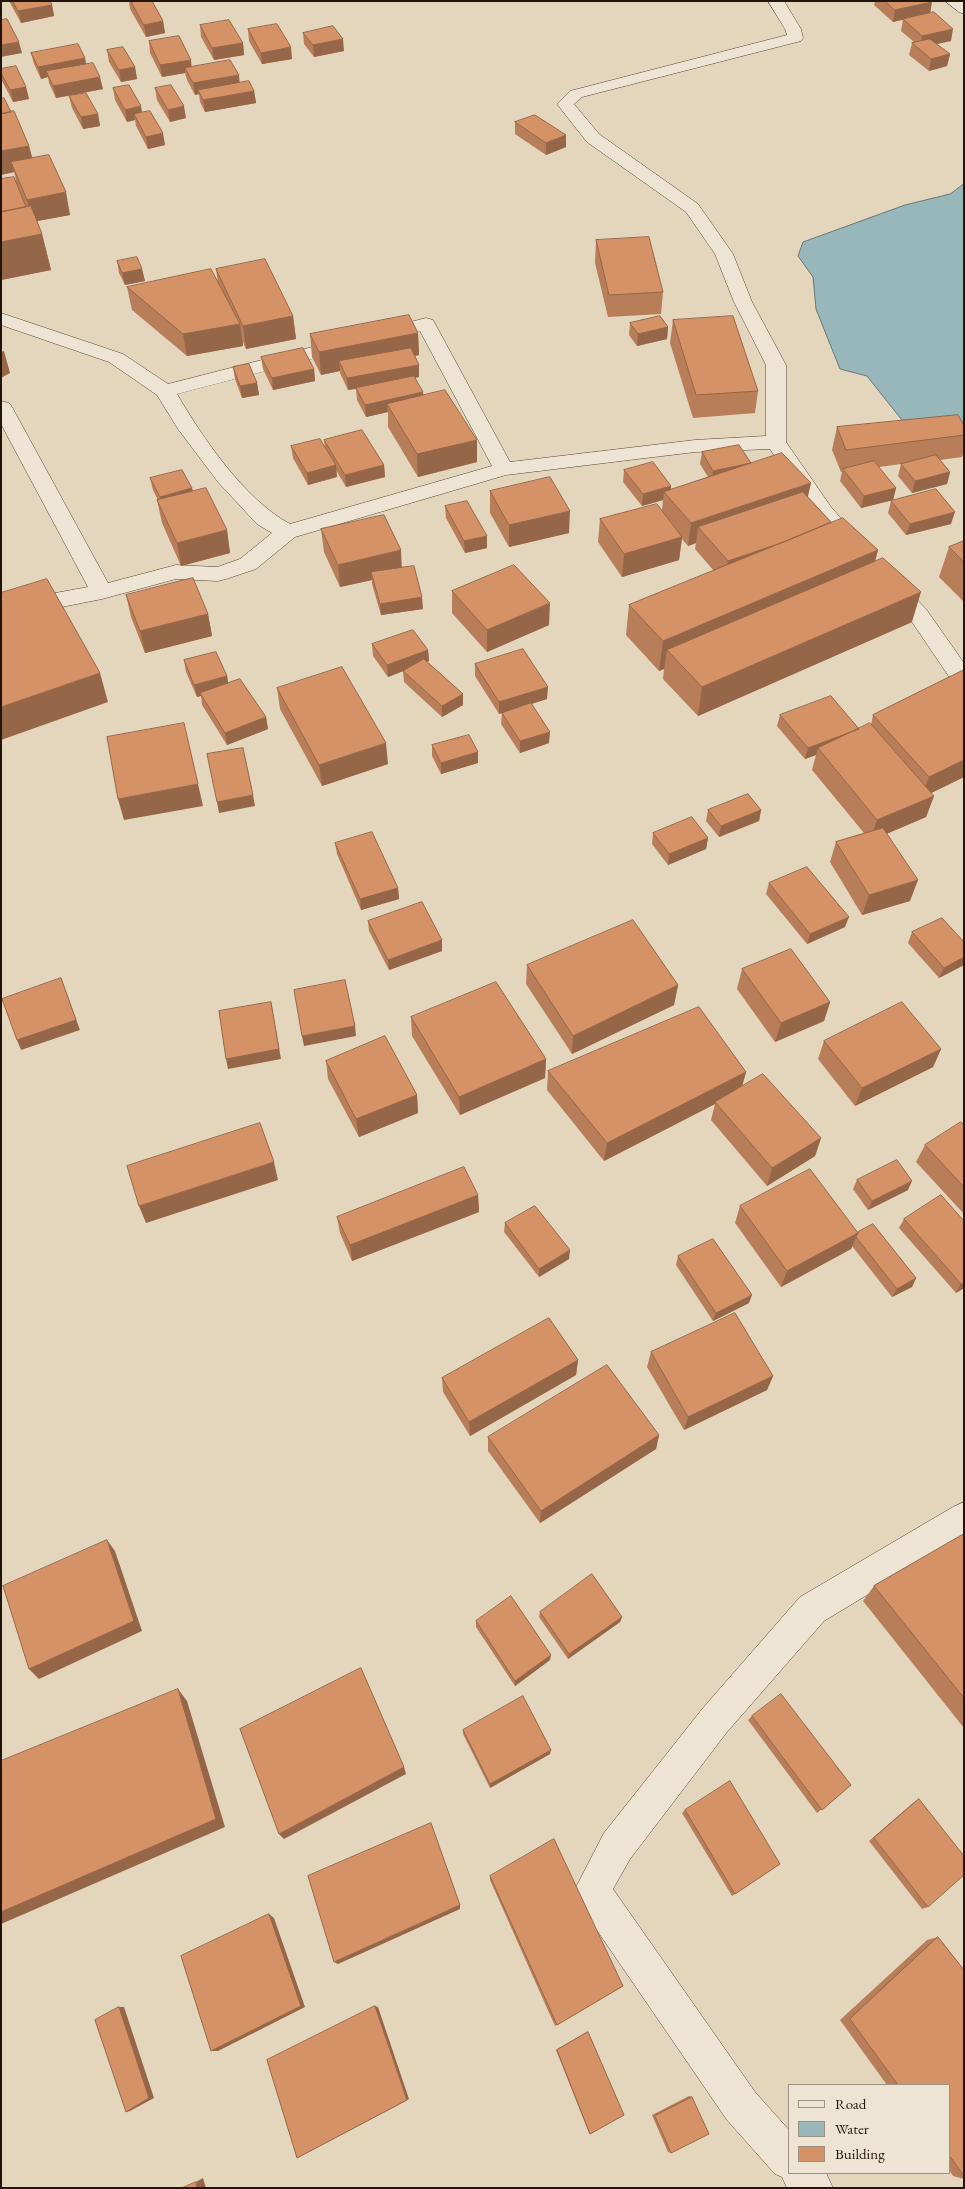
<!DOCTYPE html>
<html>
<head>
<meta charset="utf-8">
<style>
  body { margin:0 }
  #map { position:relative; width:965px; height:2189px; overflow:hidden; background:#e3d6bc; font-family:"EB Garamond",serif }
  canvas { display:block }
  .frame { position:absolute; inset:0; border:2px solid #22150b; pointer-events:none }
  .legend { position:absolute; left:788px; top:2084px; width:162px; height:90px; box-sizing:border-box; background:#ede4d3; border:1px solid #9c9183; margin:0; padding:6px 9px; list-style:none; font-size:15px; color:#22150b }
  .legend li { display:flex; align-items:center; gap:10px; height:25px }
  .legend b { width:25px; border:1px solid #9c9183 }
</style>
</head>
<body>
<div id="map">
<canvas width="965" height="2189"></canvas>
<div class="frame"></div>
<ul class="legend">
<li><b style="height:6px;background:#ede4d3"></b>Road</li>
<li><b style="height:14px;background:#98b7ba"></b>Water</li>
<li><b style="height:14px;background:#d69267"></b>Building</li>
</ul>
</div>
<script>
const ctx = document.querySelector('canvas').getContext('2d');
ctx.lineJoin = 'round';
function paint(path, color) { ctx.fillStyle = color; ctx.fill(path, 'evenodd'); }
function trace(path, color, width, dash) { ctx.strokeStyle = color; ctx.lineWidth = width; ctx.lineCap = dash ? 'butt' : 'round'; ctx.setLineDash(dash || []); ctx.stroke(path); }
const water = new Path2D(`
  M964 184V430L913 434 867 376 840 369 816 309 813 277 798 256 803 242 905 205 950 194Z`);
paint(water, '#98b7ba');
trace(water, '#697674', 1);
const street = new Path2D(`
  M768 1H784L801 29 803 38 801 41 582 97 574 104 599 134 698 204 733 254 752 302 786 365V442L831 507 865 546 868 551 865 556 857 558 849 556 838 543 806 503 770 449 695 452 506 475 295 537 256 569 226 579 218 581 176 579 102 599 1 619V603L88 587 1 424V401L9 403 12 407 108 583 176 565 217 567 240 559 272 533 257 524 218 482 178 429 157 395 109 362 1 325V313L123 354 168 384 426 318 433 320 510 462 695 440 766 436V365L734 302 715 254 686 212 587 142 557 104 570 91 787 35 785 29ZM420 331 492 466 290 524C245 500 202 437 177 394Z
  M945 1H963L964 14 959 12Z
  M888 576 896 578 926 609 964 663V689L956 687 910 619 880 588 877 583 880 578Z
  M964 1502V1536L824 1621 727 1732 630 1859 613 1889 755 2092 789 2130V2173H826L833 2188H787L782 2177 775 2174 727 2120 579 1904 574 1891 604 1833 703 1708 800 1597 953 1507Z`);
trace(street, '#524537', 1);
paint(street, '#ede4d3');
paint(new Path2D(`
  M9 1H50L52 5 54 16 21 23Z
  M129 1H152L163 21 165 33 146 37 130 9Z
  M875 1H931L930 13 951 41 937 44 950 54 947 66 929 71 909 55 912 43 914 42 901 31 903 19 893 22 874 5Z
  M200 25 243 43 244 55 214 60 201 37Z
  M248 29 292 59 262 64 249 41Z
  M303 33 344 51 314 57 304 44Z
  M149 41 192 67 240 83 254 91 256 103 205 112 200 102 199 94 195 95 187 80 185 73 162 77 150 53Z
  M107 50 135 67 137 79 121 82 109 62Z
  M31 53 85 58 86 64 103 89 56 98 49 83 48 77 41 79 34 64Z
  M1 69 26 87 29 99 13 102 2 81Z
  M113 88 142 113 165 145 148 149 136 126 135 120 127 122 115 100Z
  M155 88 186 118 170 122 157 100Z
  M69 96 98 114 100 126 83 129 72 108Z
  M1 99 11 112 29 146 32 158 70 215 37 221 42 234 51 270 1 280V179L16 180 14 172 1 175Z
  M515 122 566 147 546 155 515 134Z
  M596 240 663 292 661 314 608 317 595 263Z
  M117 261 142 269 145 281 125 285 119 273Z
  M216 269 293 316 296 339 246 349 243 342V346L187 356 132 310 127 287 218 283Z
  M673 320 758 391 755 413 693 418 670 343Z
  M630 323 668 327 667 339 637 346 629 335Z
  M418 333 419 355 415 356 419 365V377L415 378 423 392V395L477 462 418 477 388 427V412L366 417 357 400 356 389 348 390 340 373V371L321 375 312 357 310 334Z
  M261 357 314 369 315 381 273 390 263 369Z
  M233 367 257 383 259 395 242 398 235 379Z
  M964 425V452L962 457 940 460 950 472 947 484 912 493 898 476 901 464 879 467 896 488 893 500 861 508 840 481 842 472H841L832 450 837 427Z
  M324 440 384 465 385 477 346 487 336 470 337 477 308 485 293 458 291 446 325 448Z
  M702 452 751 463 808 497 831 522 878 550 875 561 912 622 698 716 663 679 664 669 659 671 626 635 629 605 714 571 695 549 696 543 688 546 682 539 679 560 622 577 598 542 600 519 662 510 663 500 642 506 623 482 624 470 671 486V490L708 477 700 464Z
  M150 478 192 488 193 491 227 530 230 553 181 566 162 523 157 500H158L153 490Z
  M490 491 569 533 509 547 490 513Z
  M891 501 951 524 906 535 888 513Z
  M445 506 487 548 465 553 446 518Z
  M321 529 402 567 423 609 381 615 372 584V580L340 587 324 552Z
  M964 541V602L939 577 949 547Z
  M452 591 549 625 487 652 452 613Z
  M126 595 208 614 212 636 145 653 131 617Z
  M372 644 428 650 429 661 427 662 463 705 442 717 404 682 403 671 388 677 373 656Z
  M184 660 227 676 228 683 266 717 268 729 227 745 202 705 201 696 197 697 186 672Z
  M475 664 547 699 531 704 549 743 520 753 501 724 502 713 505 712 499 714 475 676Z
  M964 670V777L931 793 934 796 926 817 886 834 910 901 862 915 830 862 836 842 864 833 812 770 816 755 805 759 777 726 780 715 859 729 871 725 873 715Z
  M277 688 388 764 322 786 280 709Z
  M432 745 478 752V763L441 774 432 756Z
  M708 810H761L759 821 719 837 706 821Z
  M653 833 708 838 706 849 668 865 652 844Z
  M335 843 398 888 399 899 361 910 337 854Z
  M769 883 845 927 807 944 766 894Z
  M368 921 442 940V951L389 970 369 931Z
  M912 932 964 942V965L939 978 908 943Z
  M527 965 678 985 674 1005 572 1054 526 984Z
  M742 969 830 1002 824 1021 775 1042 737 989Z
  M411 1017 546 1059 545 1078 460 1115 412 1036Z
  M824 1041 941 1049 933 1067 855 1106 818 1059Z
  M326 1061 417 1095 418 1113 359 1137 328 1079Z
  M548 1071 746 1072 742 1086 821 1138 815 1156 767 1186 711 1120 715 1104 604 1161 547 1090Z
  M964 1125V1214L916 1162 925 1145Z
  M857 1180 908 1190 868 1210 853 1189Z
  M478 1195 479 1212 352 1261 340 1233 337 1217Z
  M740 1206 858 1232 916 1278 912 1287 892 1297 852 1246 851 1249 781 1287 735 1223Z
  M904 1219 964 1221V1288L956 1293 899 1228Z
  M505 1223 569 1259 539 1277 504 1232Z
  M678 1256 749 1303 713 1321 676 1265Z
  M651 1352 773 1376 767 1390 684 1430 647 1367Z
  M578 1360 576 1375 470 1436 443 1392 442 1378Z
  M659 1435 656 1449 540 1523 488 1451V1437Z
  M964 1534V1728L863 1601 874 1586Z
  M540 1612 622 1617 620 1622 568 1659 539 1617Z
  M476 1621 550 1660 515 1686 476 1627Z
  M752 1716 851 1785 817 1813 748 1720Z
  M463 1730 550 1754 490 1788 463 1734Z
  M919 1799 928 1907 922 1909 869 1841 913 1803Z
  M685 1810 780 1864 732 1896 682 1813Z
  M490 1876 623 1986 555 2026 490 1880Z
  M938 1937 964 1970V2179L953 2176 949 2170V2085H887L840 2020 927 1940Z
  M587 2032 590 2134 589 2133 556 2050Z
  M689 2096 692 2097 671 2153 668 2152 652 2115Z`), '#b87e59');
paint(new Path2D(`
  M932 2 930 14 893 22 895 10Z
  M52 5 54 16 21 23 18 11Z
  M163 21 165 33 146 37 144 25Z
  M953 29 951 41 920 47 922 36Z
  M343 39 344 51 314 57 313 45Z
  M19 42 22 53 1 57V45Z
  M243 43 244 55 214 60 212 48Z
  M291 47 292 59 262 64 261 53Z
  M950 54 947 66 929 71 931 59Z
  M85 58 87 70 46 71 48 77 41 79 38 67Z
  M191 60 192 71 185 68V73L162 77 160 65Z
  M135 67 137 79 121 82 119 70Z
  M239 75 240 87 198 90 199 94 195 95 193 83Z
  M100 77 103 89 56 98 53 86Z
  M26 87 29 99 13 102 10 90Z
  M254 91 256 103 205 112 203 100Z
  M141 106 143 118 134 114 135 120 127 122 125 110Z
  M184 106 186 118 170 122 168 110Z
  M98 114 100 126 83 129 81 117Z
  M163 133 165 145 148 149 146 137Z
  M566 135V147L546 155V143Z
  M29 146 35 168 11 162 14 172 1 175V151Z
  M66 192 70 215 32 222 27 200Z
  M42 234 51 270 1 280V242Z
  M142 269 145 281 125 285 122 273Z
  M293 316 296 339 246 349 243 326Z
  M240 324 243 346 187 356 183 334Z
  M668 327 667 339 637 346 638 334Z
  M418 333 419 355 343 370 339 361 340 371 321 375 319 352Z
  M4 351 10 373 1 378V352Z
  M419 365V377L348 390 347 378Z
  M314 369 315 381 273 390 272 378Z
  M257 383 259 395 242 398 240 386Z
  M423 392 424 404H387L388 412 366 417 365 405Z
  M477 440V462L418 477 417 454Z
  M751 463 711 483 713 471Z
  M336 465 337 477 308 485 307 473Z
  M384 465 385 477 346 487 345 475Z
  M950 472 947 484 912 493 915 481Z
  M811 483 806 505 698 527 696 543 688 546 691 523Z
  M671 486 670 498 664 492 663 500 642 506 643 494Z
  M192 488 194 500 163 509 160 497Z
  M896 488 893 500 861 508 864 496Z
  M570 511 569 533 509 547V525Z
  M955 512 951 524 906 535 910 524Z
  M833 525 724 583 728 561Z
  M227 530 230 553 181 566 177 543Z
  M487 536V548L465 553 464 541Z
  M682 537 679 560 622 577 624 554Z
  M401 550 402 572H371L372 580 340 587 338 565Z
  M878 550 870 580 667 650 664 669 659 671 663 641Z
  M921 592 912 622 698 716 702 687Z
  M422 597 423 609 381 615 380 604Z
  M550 603 549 625 487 652V630Z
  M208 614 212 636 145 653 140 631Z
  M428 650 429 661 388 677 387 665Z
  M100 673 108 702 1 740V707Z
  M227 676 229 688 200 693 201 696 197 697 194 685Z
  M548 687 547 699 499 714V702Z
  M463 694V705L442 717V706Z
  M266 717 268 729 227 745 225 733Z
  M859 729 818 748 816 755 805 759 808 748Z
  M550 732 549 743 520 753V741Z
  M386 743 388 764 322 786 319 765Z
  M478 752V763L441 774V763Z
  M964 760V777L921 798 929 777Z
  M198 784 203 806 124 820 118 799Z
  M253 795 255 806 219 813 217 802Z
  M934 796 926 817 870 841 877 820Z
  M761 810 759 821 719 837 721 826Z
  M708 838 706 849 668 865 669 854Z
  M918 880 910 901 862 915 869 895Z
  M398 888 399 899 361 910 360 899Z
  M849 917 845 927 807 944 810 934Z
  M442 940V951L389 970 388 960Z
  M964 957V965L939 978 944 968Z
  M61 978 80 1030 21 1050 17 1040Z
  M678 985 674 1005 572 1054 573 1036Z
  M271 1002 281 1059 228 1069 226 1059Z
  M830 1002 824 1021 775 1042 781 1023Z
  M355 1026 356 1036 304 1046 302 1036Z
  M941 1049 933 1067 855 1106 862 1088Z
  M546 1059 545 1078 460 1115 459 1097Z
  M746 1072 741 1090 715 1102V1104L604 1161 607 1143Z
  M417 1095 418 1113 359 1137 356 1119Z
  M821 1138 815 1156 767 1186 772 1168Z
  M274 1162 278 1180 146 1223 139 1206Z
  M912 1181 908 1190 868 1210 872 1201Z
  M478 1195 479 1212 352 1261 350 1245Z
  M858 1233 851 1249 781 1287 787 1271Z
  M570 1250 569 1259 539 1277V1269Z
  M916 1278 912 1287 892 1297 897 1289Z
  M964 1283V1288L956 1293 961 1284Z
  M752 1295 749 1303 713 1321 716 1313Z
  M578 1360 576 1375 470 1436 469 1422Z
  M773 1376 767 1390 684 1430 688 1417Z
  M659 1435 656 1449 540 1523 541 1511Z
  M107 1540 115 1551 142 1631 39 1679 29 1669Z
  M622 1617 620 1622 568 1659 569 1654Z
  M551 1655 550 1660 515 1686V1681Z
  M178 1689 187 1701 225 1827 1 1924V1912Z
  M551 1750 550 1754 490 1788V1784Z
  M404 1767 406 1774 284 1839 279 1834Z
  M460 1905V1909L338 1964 334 1962Z
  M269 1914 274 1918 305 2007 218 2051H211Z
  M375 2006 378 2007 409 2099 297 2158Z
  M119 2007H124L154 2098 130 2111 126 2112Z
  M203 2178 206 2188H197L196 2182Z`), '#966648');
const building = new Path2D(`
  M13 1H50L52 5 18 11Z
  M131 1H152L163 21 144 25Z
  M885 1H931L932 2 895 10Z
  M934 12 953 29 922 36 903 19Z
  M7 19 19 42 1 45V20Z
  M229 20 243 43 212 48 200 25Z
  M277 24 291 47 261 53 248 29Z
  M333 26 343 39 313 45 303 33Z
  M179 36 191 60 160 65 149 41Z
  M930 39 950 54 931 59 912 43Z
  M78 44 85 58 38 67 31 53Z
  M123 47 135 67 119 70 107 50Z
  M230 60 239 75 193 83 185 68Z
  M93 63 100 77 53 86 46 71Z
  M16 66 26 87 10 90 1 73V69Z
  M249 81 254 91 203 100 198 90Z
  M129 85 141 106 125 110 113 88Z
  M171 85 184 106 168 110 155 88Z
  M86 93 98 114 81 117 69 96Z
  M4 98 11 112 1 114V99Z
  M14 111 29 146 1 151V114Z
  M150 111 163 133 146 137 134 114Z
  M535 115 566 135 546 143 515 122Z
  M49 155 66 192 27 200 11 162Z
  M14 177 26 207 1 212V179Z
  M31 206 42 234 1 242V212Z
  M649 237 663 292 609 295 596 240Z
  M137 257 142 269 122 273 117 261Z
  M265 259 293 316 243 326 216 269Z
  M211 269 240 324 183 334 127 287Z
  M409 315 418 333 319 352 310 334Z
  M660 316 668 327 638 334 630 323Z
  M733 316 758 391 696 395 673 320Z
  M303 348 314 369 272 378 261 357Z
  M411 348 419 365 347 378 339 361Z
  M249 364 257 383 240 386 233 367Z
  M414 376 423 392 365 405 356 388Z
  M445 390 477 440 417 454 387 404Z
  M958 415 964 425V435L846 450 837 427Z
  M362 430 384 465 345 475 324 440Z
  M320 439 336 465 307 473 291 446Z
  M739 445 751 463 713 471 702 452Z
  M782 453 811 483 691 523 664 492Z
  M936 455 950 472 915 481 901 464Z
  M874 461 896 488 864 496 843 469Z
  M653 462 671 486 643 494 624 470Z
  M182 470 192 488 160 497 150 478Z
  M550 477 570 511 509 525 490 491Z
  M206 488 227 530 177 543 157 500Z
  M936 489 955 512 910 524 891 501Z
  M803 492 831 522 784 542 728 561 698 527Z
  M467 501 487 536 464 541 445 506Z
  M657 504 682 537 624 554 600 519Z
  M384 515 401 550 338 565 321 529Z
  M843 518 878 550 663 641 629 605Z
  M964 541V562L949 547Z
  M883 558 921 592 702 687 667 650Z
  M514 565 550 603 487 630 452 591Z
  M414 566 422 597 380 604 371 572Z
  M193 578 208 614 140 631 126 595Z
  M47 579 100 673 1 707V593Z
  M413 630 428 650 387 665 372 644Z
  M523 649 548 687 499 702 475 664Z
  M216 652 227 676 194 685 184 660Z
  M424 659 463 694 442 706 403 671Z
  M342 667 386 743 319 765 277 688Z
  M964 670V760L929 777 873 715Z
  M240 679 266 717 225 733 200 693Z
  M831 696 859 729 808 748 780 715Z
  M531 703 550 732 520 741 502 713Z
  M184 723 198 784 118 799 107 737Z
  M870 723 934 796 877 820 818 748Z
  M469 735 478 752 441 763 432 745Z
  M243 748 253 795 217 802 207 754Z
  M748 794 761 810 721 826 708 810Z
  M692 817 708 838 669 854 653 833Z
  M883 828 918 880 869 895 836 842Z
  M372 832 398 888 360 899 335 843Z
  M807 867 849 917 810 934 769 883Z
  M422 902 442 940 388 960 368 921Z
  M942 918 964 942V957L944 968 912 932Z
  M633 920 678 985 573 1036 527 965Z
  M791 949 830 1002 781 1023 742 969Z
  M61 978 76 1020 17 1040 2 999Z
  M345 980 355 1026 302 1036 294 990Z
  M496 982 546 1059 459 1097 411 1017Z
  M271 1002 279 1049 226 1059 219 1011Z
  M902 1002 941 1049 862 1088 824 1041Z
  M699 1007 746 1072 607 1143 548 1071Z
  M385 1036 417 1095 356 1119 326 1061Z
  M763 1074 821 1138 772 1168 715 1102Z
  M961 1122 964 1125V1187L925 1145Z
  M260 1123 274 1162 139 1206 127 1166Z
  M897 1160 912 1181 872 1201 857 1180Z
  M464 1167 478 1195 350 1245 337 1217Z
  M810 1169 858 1233 787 1271 740 1206Z
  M941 1195 964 1221V1283L961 1284 904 1219Z
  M535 1206 570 1250 539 1269 505 1223Z
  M873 1224 916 1278 897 1289 856 1237 858 1233V1232Z
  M713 1239 752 1295 716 1313 678 1256Z
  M735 1313 773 1376 688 1417 651 1352Z
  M549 1318 578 1360 469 1422 442 1378Z
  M607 1365 659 1435 541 1511 488 1437Z
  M964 1534V1698L874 1586Z
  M107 1540 134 1621 29 1669 3 1586Z
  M592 1574 622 1617 569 1654 540 1612Z
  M511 1596 551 1655 515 1681 476 1621Z
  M361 1668 404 1767 279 1834 240 1729Z
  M178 1689 216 1819 1 1912V1761Z
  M781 1694 851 1785 822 1810 752 1716Z
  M523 1696 551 1750 490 1784 463 1730Z
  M730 1781 780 1864 735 1894 685 1810Z
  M919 1799 964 1856V1875L928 1907 874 1838Z
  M431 1823 460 1905 334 1962 308 1876Z
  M554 1839 623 1986 557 2025 490 1876Z
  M269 1914 301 2006 211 2051 181 1956Z
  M938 1937 964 1970V2176L949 2155V2085H898L850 2019Z
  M375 2006 407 2100 297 2158 267 2060Z
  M119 2007 149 2098 126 2112 95 2020Z
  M588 2032 624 2115 590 2134 557 2050Z
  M692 2097 709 2134 671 2153 655 2116Z
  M196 2182 197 2188H182Z`);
paint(building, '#d69267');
trace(building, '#966648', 1);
</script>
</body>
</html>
